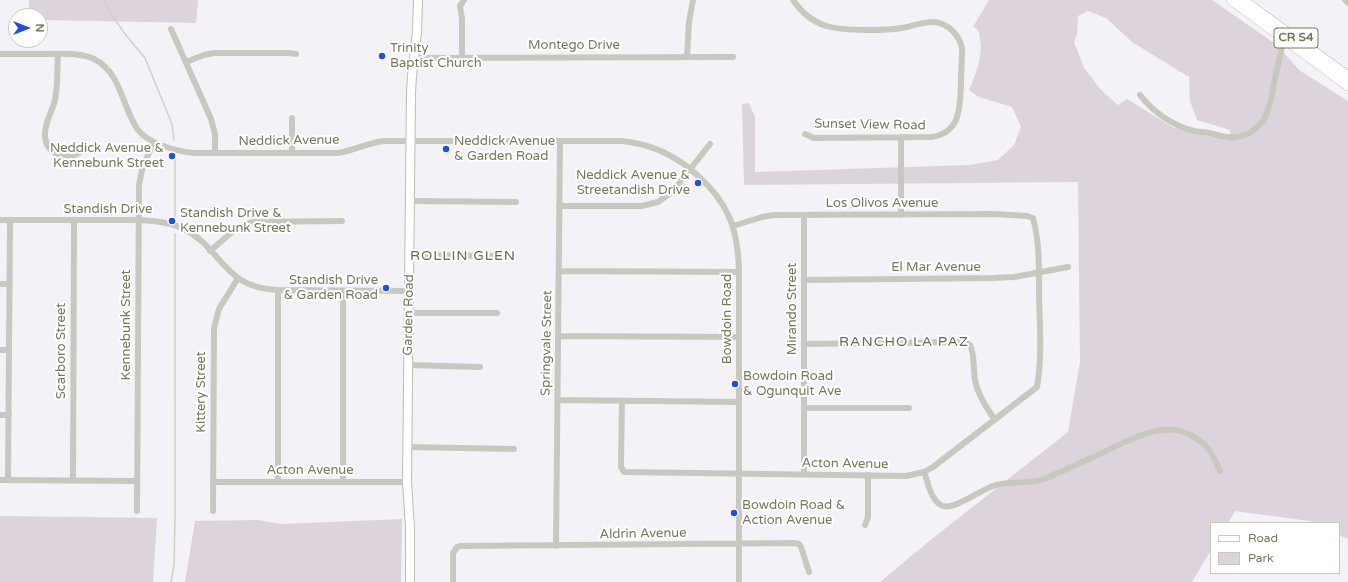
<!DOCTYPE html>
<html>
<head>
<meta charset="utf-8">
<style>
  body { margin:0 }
  #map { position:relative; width:1348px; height:582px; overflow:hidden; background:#f4f2f6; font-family:"Varela Round",sans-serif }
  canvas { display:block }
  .legend { position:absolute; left:1210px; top:522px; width:130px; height:52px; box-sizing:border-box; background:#fff; border:1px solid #c9c9be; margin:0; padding:5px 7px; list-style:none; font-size:12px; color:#78785c }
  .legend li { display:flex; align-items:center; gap:8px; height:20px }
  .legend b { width:20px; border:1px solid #c9c9be }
  .north { position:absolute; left:8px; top:8px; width:40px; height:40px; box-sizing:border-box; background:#fff; border:1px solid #c9c9be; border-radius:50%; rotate:90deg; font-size:11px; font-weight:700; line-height:16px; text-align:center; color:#78785c }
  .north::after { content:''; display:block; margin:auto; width:14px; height:18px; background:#234de5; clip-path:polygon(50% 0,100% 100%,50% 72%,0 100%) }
</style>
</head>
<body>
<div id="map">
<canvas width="1348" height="582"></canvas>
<ul class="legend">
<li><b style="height:5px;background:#fff"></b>Road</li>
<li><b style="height:11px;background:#ddd3dc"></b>Park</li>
</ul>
<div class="north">N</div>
</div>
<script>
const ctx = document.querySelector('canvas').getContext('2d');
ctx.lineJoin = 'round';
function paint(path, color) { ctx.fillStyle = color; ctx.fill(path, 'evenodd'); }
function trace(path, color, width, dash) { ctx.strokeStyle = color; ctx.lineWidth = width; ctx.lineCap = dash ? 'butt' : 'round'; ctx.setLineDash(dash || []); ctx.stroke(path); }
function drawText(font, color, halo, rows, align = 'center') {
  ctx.font = font + ' "Varela Round",sans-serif'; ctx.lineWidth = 4; ctx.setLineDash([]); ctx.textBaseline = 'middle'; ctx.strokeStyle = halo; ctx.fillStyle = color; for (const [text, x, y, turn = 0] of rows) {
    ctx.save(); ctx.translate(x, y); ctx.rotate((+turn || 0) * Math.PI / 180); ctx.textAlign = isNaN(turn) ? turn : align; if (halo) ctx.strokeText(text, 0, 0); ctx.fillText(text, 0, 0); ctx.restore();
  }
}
paint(new Path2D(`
  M29 0H198L196 23 40 20V16H29Z
  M989 0H1212L1277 45 1299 70 1348 101V539L1339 535V523H1314L1309 521 1235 511 1228 523H1211V550L1192 582H880L928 542 1068 432 1080 362 1078 182 744 185 742 104 749 103 755 117V172L970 165 998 160 1014 145 1021 127 1012 107 979 97 969 90C976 73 983 57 980 39 979 32 979 28 973 27ZM1088 11 1106 18 1132 42 1189 77 1190 101 1197 120 1230 130V140L1206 136 1188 129 1174 128 1127 99 1118 105 1101 90 1084 68 1074 42 1077 34 1078 16Z
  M0 516 157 518 153 582H0Z
  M402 519 401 582H185L195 521 258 520 281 524Z`), '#ddd3dc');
trace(new Path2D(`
  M104 0 109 11 125 34 145 58 172 124 174 140
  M175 157V217
  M171 582 174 565 175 518V234`), '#d2d0c5', 1.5);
const secondary = new Path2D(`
  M410 582V528L407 482 411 93 412 76 417 32 418 0`);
const primary = new Path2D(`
  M1231 0 1348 86
  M1243 0 1348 76`);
trace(secondary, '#bdbdb3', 10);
trace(primary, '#b9b9b0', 10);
trace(new Path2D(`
  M793 0C812 28 835 30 866 30 878 30 890 30 902 28 913 26 924 21 935 22 949 24 959 35 962 48 962 60 961 71 961 83 960 107 961 133 931 137L814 138 805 134
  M1345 0 1348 3
  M171 29 211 119 215 134V153
  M0 54C15 54 30 54 46 54 62 54 79 52 94 59 122 73 122 108 138 130 149 144 176 151 193 153H337C354 151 369 142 385 141H622C651 144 675 155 696 174 729 203 738 229 739 272V582
  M58 54C57 69 58 85 55 100 52 112 44 124 45 136 46 153 65 162 79 153
  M462 57V19L460 6 464 0
  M687 57 689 22 693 0
  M415 58 733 57
  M186 62 204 55 214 53H288L296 54
  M1140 95C1153 112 1173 126 1194 131 1199 132 1204 132 1209 133 1228 138 1242 142 1257 127 1259 125 1262 123 1263 121 1270 109 1272 96 1274 83 1277 68 1281 53 1284 38
  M292 118V153
  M901 137V215
  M410 201 516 202
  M559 206H642L658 202 673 191 710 144
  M0 220H139C154 221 170 222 184 229 223 249 223 288 278 290L409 291
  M210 251 238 227 252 222 342 221
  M409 255 504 256
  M559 271 739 272
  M804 280 993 278 1014 277 1068 267
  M0 284H9
  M278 290V482
  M409 313H497
  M558 336 739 337
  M804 344 964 342 970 345C975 355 973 368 975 380 978 395 986 407 995 420
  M0 350H9
  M408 365 480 367
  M557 400 738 402
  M622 401 621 462V467L624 472 906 476 924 472 933 467 1037 387C1042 358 1040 327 1039 297 1039 271 1040 243 1033 218L1027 216 995 214 774 215 762 217 733 226
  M804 408H909
  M0 415H9
  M407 447 514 449
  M924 472C928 482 931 502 943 506 954 510 981 490 993 486 1008 480 1028 485 1044 479 1063 471 1083 462 1102 453 1130 440 1166 417 1195 438 1198 440 1202 442 1205 445 1212 452 1216 462 1220 471
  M804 475V215
  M0 480 137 481
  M8 480 10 221
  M73 481 74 221
  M343 481V291
  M213 482H407
  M137 511 139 185 143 165 154 143
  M213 511 214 328 219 309 238 278
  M865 525 868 517V475
  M556 546 560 141
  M453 582V553L457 547 461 546 794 543 799 544 801 547 809 572`), '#c8c8c1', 6);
trace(secondary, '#fff', 8);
trace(primary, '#fff', 9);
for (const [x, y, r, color] of [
  [382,56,4,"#234de5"],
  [446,149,4,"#234de5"],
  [172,156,4,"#234de5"],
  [698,183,4,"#234de5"],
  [172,221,4,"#234de5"],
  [386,288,4,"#234de5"],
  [735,384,4,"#234de5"],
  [734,513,4,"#234de5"]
]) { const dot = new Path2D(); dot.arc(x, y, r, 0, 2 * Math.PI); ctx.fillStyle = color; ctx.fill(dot); trace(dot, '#fff', 1.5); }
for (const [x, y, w] of [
  [1296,38,44]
]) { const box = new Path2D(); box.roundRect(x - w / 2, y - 10, w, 20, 3); ctx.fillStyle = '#fff'; ctx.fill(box); trace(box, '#78785c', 1); }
drawText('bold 12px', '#78785c', null, [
  ["CR S4",1296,38]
]);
drawText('13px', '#78785c', '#fff', [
  ["Montego Drive",574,46],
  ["Sunset View Road",870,125,1],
  ["Neddick Avenue",289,141,-1],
  ["Los Olivos Avenue",882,204],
  ["Standish Drive",108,210],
  ["El Mar Avenue",936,268],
  ["Mirando Street",793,309,-90],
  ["Garden Road",409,315,-89],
  ["Bowdoin Road",728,319,-90],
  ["Kennebunk Street",127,325,-90],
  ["Springvale Street",547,343,-89],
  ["Scarboro Street",62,351,-90],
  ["Kittery Street",202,392,-90],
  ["Acton Avenue",845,464,1],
  ["Acton Avenue",310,471],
  ["Aldrin Avenue",643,534,-1]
]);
drawText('13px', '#78785c', '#fff', [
  ["Trinity",390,49],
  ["Baptist Church",390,64],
  ["Neddick Avenue",454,142],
  ["& Garden Road",454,157],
  ["Neddick Avenue &",164,149,"right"],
  ["Kennebunk Street",164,164,"right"],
  ["Neddick Avenue &",690,176,"right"],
  ["Streetandish Drive",690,191,"right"],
  ["Standish Drive &",180,214],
  ["Kennebunk Street",180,229],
  ["Standish Drive",378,281,"right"],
  ["& Garden Road",378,296,"right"],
  ["Bowdoin Road",743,377],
  ["& Ogunquit Ave",743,392],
  ["Bowdoin Road &",742,506],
  ["Action Avenue",742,521]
], 'left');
ctx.letterSpacing = '1px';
drawText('14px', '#696852', '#fff', [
  ["ROLLIN GLEN",463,256],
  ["RANCHO LA PAZ",904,342]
]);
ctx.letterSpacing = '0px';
</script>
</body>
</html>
